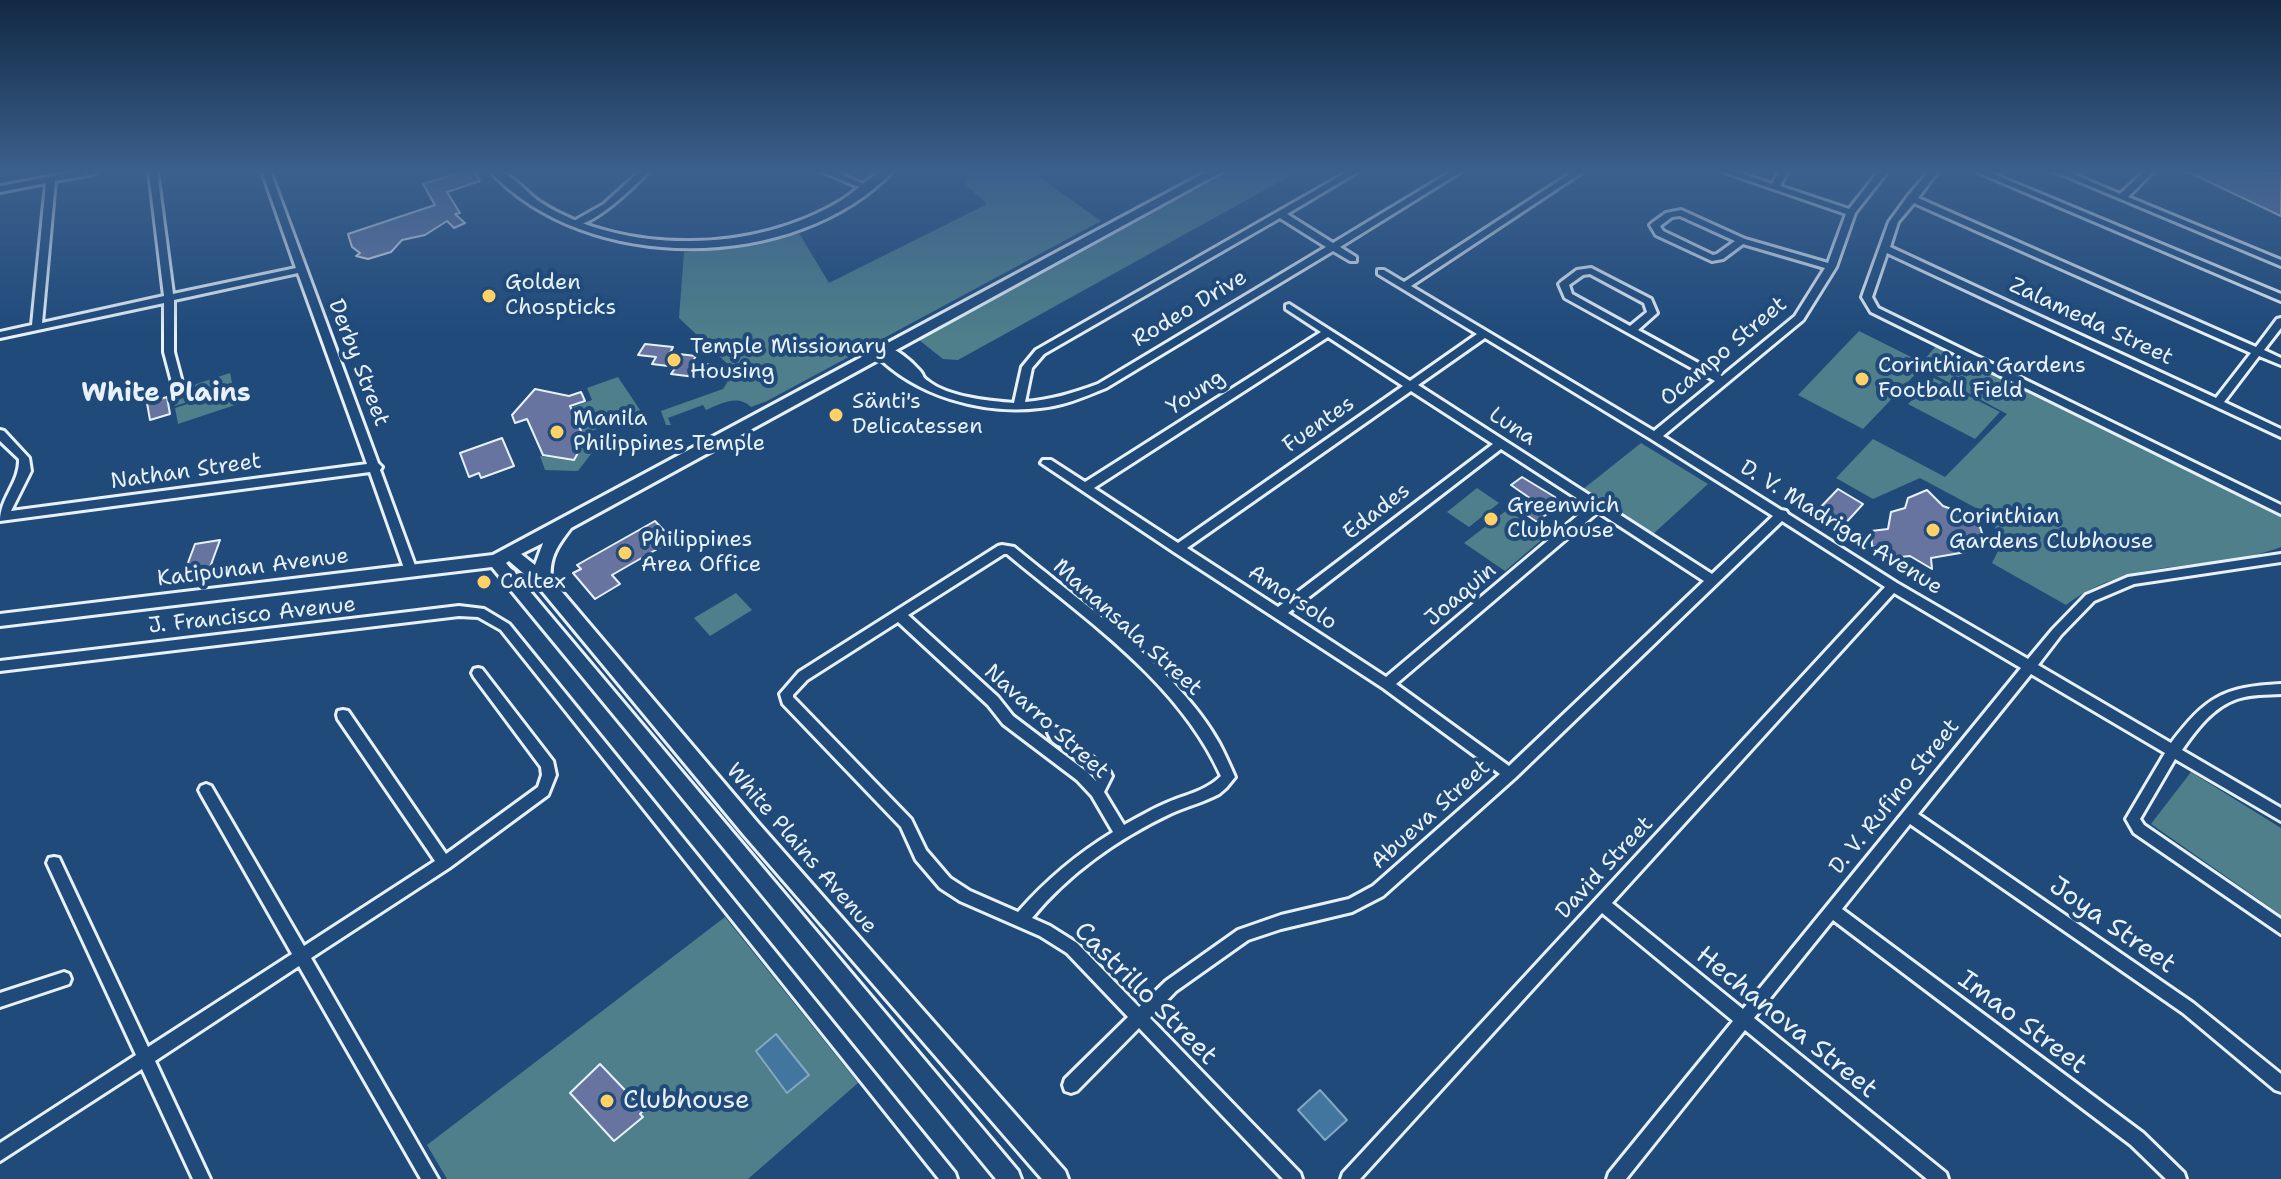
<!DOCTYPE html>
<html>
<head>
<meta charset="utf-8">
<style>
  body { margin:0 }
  canvas { display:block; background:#1f4a7a }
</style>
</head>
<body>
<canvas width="2281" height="1179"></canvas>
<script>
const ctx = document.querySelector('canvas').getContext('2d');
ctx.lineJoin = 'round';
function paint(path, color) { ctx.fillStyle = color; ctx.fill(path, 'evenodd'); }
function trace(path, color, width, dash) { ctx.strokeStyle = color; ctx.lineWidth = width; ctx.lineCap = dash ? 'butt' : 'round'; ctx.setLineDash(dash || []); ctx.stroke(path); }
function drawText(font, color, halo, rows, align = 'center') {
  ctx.font = font + ' "Shantell Sans",sans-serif'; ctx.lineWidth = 8; ctx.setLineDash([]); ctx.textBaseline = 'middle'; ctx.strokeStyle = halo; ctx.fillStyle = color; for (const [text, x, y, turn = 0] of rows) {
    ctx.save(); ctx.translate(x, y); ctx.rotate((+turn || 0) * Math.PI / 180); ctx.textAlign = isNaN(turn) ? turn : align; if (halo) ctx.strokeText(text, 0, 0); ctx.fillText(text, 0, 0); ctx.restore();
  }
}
paint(new Path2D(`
  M973 171H1038L1039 177 1101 221 767 401 751 407C738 394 721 403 706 410L703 405 668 418 671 425H666L661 411 723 389 727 383 725 374 733 369 679 318 684 252 726 249 799 233 829 283 987 204 965 184Z
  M1231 171H1299L958 360 943 359 919 340Z
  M1859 331 1925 364 1863 429 1798 395Z
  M1937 345 2281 517V547C2208 574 2134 554 2066 605L1992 563 2001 545 1991 516 1920 478 1873 499 1836 478 1873 439 1945 477 2007 414 1933 374 1938 367 1924 360Z
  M230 373 233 387 175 406 172 392Z
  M618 377 642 413 583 434 571 408 592 400 587 388Z
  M1934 378 2000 412 1975 439 1908 404Z
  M234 389 238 404 178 424 175 408Z
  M588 438 594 450 578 471 545 470 540 456 574 460Z
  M1641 443 1708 484 1652 535 1582 490Z
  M1477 488 1499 503 1469 527 1447 512Z
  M1507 510 1546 536 1505 571 1464 543Z
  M736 593 752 610 710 636 694 618Z
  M2191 772 2281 828V915L2151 824Z
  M725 917 858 1083 748 1179H447L427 1145Z`), '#4e7f8a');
const water = new Path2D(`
  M776 1034 809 1075 787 1093 756 1051Z
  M1320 1090 1347 1120 1325 1140 1298 1110Z`);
paint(water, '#42769f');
trace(water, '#84a7c3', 2);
const building = new Path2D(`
  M464 171H474L480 181 447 192 460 213 455 214 465 223 454 228 447 221 425 235 402 240 391 252 368 259 356 256 360 253 352 247 348 234 435 205 423 184Z
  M2186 171 2281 173V216Z
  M645 344 673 347 670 353 696 356 692 362 719 366 711 379 671 374 676 367 652 364 656 357 638 355Z
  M535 389 569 396 581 392 585 401 570 406 585 440 574 460 543 455 527 419 515 423 512 415Z
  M167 397 170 414 150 420 147 403Z
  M502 438 514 466 481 478 479 473 469 477 460 453Z
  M1522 477 1555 497 1558 505 1537 522 1521 511 1534 501 1511 485Z
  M1838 489 1863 504 1842 527 1816 512Z
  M1927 490 1943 506 1977 518 1984 539 1967 544 1966 552 1931 558 1932 569 1910 556 1900 557 1872 546 1871 531 1888 529 1891 512 1905 508 1908 498Z
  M655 521 673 540 612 575 620 584 595 599 573 573 581 569 577 565Z
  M220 540 208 573 183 576 195 544Z
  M600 1064 644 1110 640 1114 643 1117 614 1141 570 1093Z`);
paint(building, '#6874a0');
trace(building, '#e8f1f8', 2);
const minor = new Path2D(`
  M80 171H97L93 174 55 181 42 323 164 296 149 171H157L173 294 296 268 262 171H270L378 463 382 467 380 470 417 571 415 574 411 576 405 571 370 472 0 521C0 498 20 482 19 459L0 441V430L4 431 29 458 31 471 11 511 367 464 298 273 174 300V352L183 386 178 390 173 386 164 352V303L0 338V332L32 325 46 183 0 192V186Z
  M640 171H649C634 187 594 226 572 226V222L604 204Z
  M821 171H833L863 184 862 186H856Z
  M1349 171H1359L1287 214 1333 243 1452 171H1462L1340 247 1356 257V261H1350L1333 251 1106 388C1084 397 1063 406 1040 408 982 415 915 396 874 353L879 350 883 351V347C895 346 912 362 920 371 925 377 921 376 928 381 948 397 989 401 1014 403L1022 367 1036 350ZM1280 218 1326 247 1098 384C1074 393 1051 400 1025 402L1032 368 1044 354Z
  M1574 171H1584L1411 286 1654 431 1715 381 1565 298 1559 284 1561 282 1577 270 1591 268 1651 299 1657 313 1638 330 1722 376 1795 316 1825 268 1743 244 1723 259 1712 261 1656 235 1650 225 1652 223 1666 213 1681 210 1745 239 1828 263 1846 214 1721 171H1734L1772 184 1780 171H1788L1780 186 1849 209 1879 171H1888L1855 213 1836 267 1803 320 1663 436 1781 510 1786 511 1788 514 1897 583 2028 659 2053 629 2086 595 2128 577 2281 554V562L2134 584 2094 601 2061 635 2038 665 2171 743C2206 697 2223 687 2281 684V694C2267 695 2251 694 2237 699 2213 707 2196 730 2182 750L2281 808V821L2175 759 2140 819 2144 825 2281 919V934L2134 833 2126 819 2165 753 2031 674 1918 814 2193 1003 2281 1074V1092L2275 1090 2183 1013 1910 824 1842 909 2143 1133 2184 1173 2186 1179H2166L2131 1145 1833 920 1754 1018 1946 1173 1948 1179H1927L1745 1030 1626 1179H1607L1609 1173 1733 1021 1602 913 1360 1179H1341L1343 1173 1885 587 1782 521 1515 778 1383 896 1352 912 1281 929 1248 940 1176 991 1150 1018 1300 1173 1302 1179H1283L1139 1028 1077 1091 1071 1093 1065 1091 1063 1085 1065 1079 1128 1017 1067 953 1040 936 960 901 940 888 916 860 901 827 783 704 780 694 799 672 998 546 1002 545 1014 547C1079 601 1179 670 1219 743 1225 754 1230 766 1235 777L1226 788 1219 794C1204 802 1188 806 1172 813 1119 838 1069 873 1032 918L1050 926 1077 943 1139 1007 1166 981 1238 930 1281 915 1349 899 1373 886 1500 774 1383 688 1174 552 1041 463 1043 460H1051L1085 482 1321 332 1286 309V305L1289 304 1410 381 1477 334 1378 274V270H1384L1404 282ZM1680 216 1735 241 1717 254 1713 255 1663 231 1660 226 1672 217ZM1590 274 1644 303 1647 312 1630 326 1572 294 1569 285 1583 275ZM1328 337 1403 386 1178 543 1094 488ZM1485 338 1651 439 1773 516 1712 574 1418 385ZM1411 391 1493 444 1278 607 1187 548ZM1501 449 1589 506 1386 677 1288 613ZM1598 512 1704 581 1509 766 1396 684ZM1004 554H1007C1085 619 1178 681 1221 776 1205 792 1183 795 1164 804 1150 810 1137 818 1124 825L1104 792 1112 776 1110 772 1060 729 1055 727 1050 729 1048 733 1050 737 1097 778 1096 781 1087 772 1013 716 998 697 908 615ZM1894 593 2021 668 1743 1009 1612 903ZM898 622 988 705 1003 724 1077 780 1092 796 1113 832C1077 854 1046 880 1018 912L970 891 950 878 926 850 911 819 793 697V695L807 680Z
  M1929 171H1938L1918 198 2256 347 2277 319 2281 318V328L2264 350 2281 358V365L2259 356 2224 402 2281 429V437L1887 253 1872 297 1878 308 2281 505V514L1871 312 1862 297 1889 222 1908 196ZM1914 203 2251 353 2216 398 1890 247 1898 222Z
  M1975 171H1986L2281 294V301Z
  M2054 171H2066L2120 194 2145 171H2154L2128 197 2281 260V266Z
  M459 606 484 609 509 624 955 1173 957 1179H939L501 630 478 617 459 616 0 671V661Z
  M478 668 482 669 553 761 556 775 548 795 449 868 311 958 438 1179H421L299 966 155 1061 210 1179H193L142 1069 0 1161V1143L136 1055 47 863 49 858 54 857 59 858 148 1047 292 954 201 794 199 790 201 786 206 784 211 786 304 946 435 861 338 719 337 715 338 711 343 710 348 711 446 854 538 787 542 775 541 767 474 677 472 673 474 669Z
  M64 972 69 974 71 979 69 984 0 1007V993Z`);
const tertiary = new Path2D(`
  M490 171C513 171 522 190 540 202 583 230 640 242 691 241 742 241 798 227 842 200 860 189 871 171 893 171 796 273 586 275 490 171Z
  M1208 171H1223L571 528C558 545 549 557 551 579L758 823 1065 1171 1068 1179H1042L744 835 537 585 509 561 506 563 1018 1171 1021 1179H996L492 567 0 626V614L493 555ZM543 543 535 565 521 554Z`);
trace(minor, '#e8f1f8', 6);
trace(tertiary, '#e8f1f8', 6);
paint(minor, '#1f4a7a');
paint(tertiary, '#1f4a7a');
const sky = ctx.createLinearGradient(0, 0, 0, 336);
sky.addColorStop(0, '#112943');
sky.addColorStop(0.51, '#3c608d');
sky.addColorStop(1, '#3c608d00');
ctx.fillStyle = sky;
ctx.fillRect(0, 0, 2281, 336);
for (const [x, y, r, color] of [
  [489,296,8,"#ffd166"],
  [674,360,8,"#ffd166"],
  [1862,379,8,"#ffd166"],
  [836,415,8,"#ffd166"],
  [557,432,8,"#ffd166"],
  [1491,519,8,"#ffd166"],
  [1933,530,8,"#ffd166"],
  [625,553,8,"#ffd166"],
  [484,582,8,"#ffd166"],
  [607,1101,8,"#ffd166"]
]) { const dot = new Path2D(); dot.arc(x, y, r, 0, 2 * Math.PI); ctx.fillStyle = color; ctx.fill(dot); trace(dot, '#1f4a7a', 3); }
drawText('22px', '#e8f1f8', '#1f4a7a', [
  ["Golden",505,283],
  ["Chospticks",505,308],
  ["Temple Missionary",690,347],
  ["Housing",690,372],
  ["Corinthian Gardens",1878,366],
  ["Football Field",1878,391],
  ["Sänti's",852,402],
  ["Delicatessen",852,427],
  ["Manila",573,419],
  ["Philippines Temple",573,444],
  ["Greenwich",1507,506],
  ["Clubhouse",1507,531],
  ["Corinthian",1949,517],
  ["Gardens Clubhouse",1949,542],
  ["Philippines",641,540],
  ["Area Office",641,565],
  ["Caltex",500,582]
], 'left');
drawText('22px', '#e8f1f8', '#1f4a7a', [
  ["Rodeo Drive",1190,309,-31],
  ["Zalameda Street",2091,322,25],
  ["Ocampo Street",1724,352,-40],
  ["Derby Street",358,363,69],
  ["Young",1196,393,-33],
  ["Fuentes",1319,425,-35],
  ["Luna",1512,427,33],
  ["Nathan Street",186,472,-8],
  ["Edades",1377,512,-38],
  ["D. V. Madrigal Avenue",1841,528,32],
  ["Katipunan Avenue",253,568,-7],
  ["Joaquin",1461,595,-40],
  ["Amorsolo",1292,598,33],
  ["J. Francisco Avenue",252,616,-6],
  ["Manansala Street",1127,628,42],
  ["Navarro Street",1046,722,42],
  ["D. V. Rufino Street",1895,797,-51],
  ["Abueva Street",1431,815,-42],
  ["White Plains Avenue",801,849,49],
  ["David Street",1605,868,-47]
]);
drawText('bold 26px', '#e8f1f8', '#1f4a7a', [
  ["White Plains",166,394]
]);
drawText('26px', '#e8f1f8', '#1f4a7a', [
  ["Joya Street",2112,926,35],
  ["Castrillo Street",1145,994,45],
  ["Hechanova Street",1786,1023,39],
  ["Imao Street",2022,1023,37]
]);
drawText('26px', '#e8f1f8', '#1f4a7a', [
  ["Clubhouse",623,1101]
], 'left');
</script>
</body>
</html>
